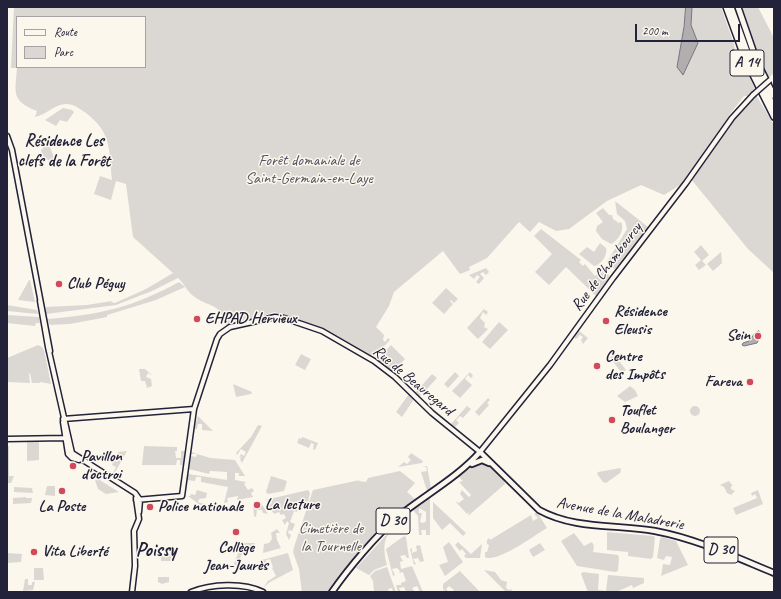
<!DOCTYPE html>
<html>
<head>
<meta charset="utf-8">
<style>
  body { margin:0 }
  #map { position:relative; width:781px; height:599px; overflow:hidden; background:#fbf7ec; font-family:Caveat,sans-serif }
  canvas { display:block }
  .frame { position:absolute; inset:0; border:8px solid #22223b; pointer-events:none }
  .legend { position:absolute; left:16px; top:16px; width:130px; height:52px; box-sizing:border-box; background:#fbf7ec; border:1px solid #a4a2a5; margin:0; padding:5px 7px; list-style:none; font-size:12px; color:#22223b }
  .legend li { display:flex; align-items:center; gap:8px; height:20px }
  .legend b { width:20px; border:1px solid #a4a2a5 }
  .scale { position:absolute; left:635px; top:24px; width:105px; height:18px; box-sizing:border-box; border:2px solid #22223b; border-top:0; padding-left:5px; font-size:12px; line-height:14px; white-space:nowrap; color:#22223b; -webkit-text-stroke:3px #fbf7ec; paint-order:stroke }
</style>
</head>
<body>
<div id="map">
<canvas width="781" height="599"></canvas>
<div class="frame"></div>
<ul class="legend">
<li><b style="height:5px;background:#fbf7ec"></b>Route</li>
<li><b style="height:11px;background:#dbd8d3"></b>Parc</li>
</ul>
<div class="scale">200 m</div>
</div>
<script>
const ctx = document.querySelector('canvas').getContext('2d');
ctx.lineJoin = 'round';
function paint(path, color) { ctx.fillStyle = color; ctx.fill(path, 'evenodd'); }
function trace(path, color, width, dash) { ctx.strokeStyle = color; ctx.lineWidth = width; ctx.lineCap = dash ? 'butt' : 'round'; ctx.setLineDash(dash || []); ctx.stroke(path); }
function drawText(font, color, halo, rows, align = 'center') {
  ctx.font = font + ' Caveat,sans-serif'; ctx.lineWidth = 3; ctx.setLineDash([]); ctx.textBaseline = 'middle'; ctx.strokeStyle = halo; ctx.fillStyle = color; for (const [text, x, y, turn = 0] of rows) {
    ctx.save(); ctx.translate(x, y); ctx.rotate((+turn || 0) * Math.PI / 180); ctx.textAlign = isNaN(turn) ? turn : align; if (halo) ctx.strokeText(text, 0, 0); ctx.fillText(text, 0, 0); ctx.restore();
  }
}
paint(new Path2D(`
  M14 7H721L734 44 736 55 741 60 755 89 749 96H744L730 114 717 136 686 178 680 185 664 195 641 185 607 201 569 229 556 231 539 222 530 232 519 222 487 258 469 267 470 270 460 274 443 251 394 292 389 306 376 327 384 335 383 340 385 342 388 338 390 340 375 356H372L326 329 275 312 226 326C219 300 209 309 192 295 187 291 184 283 178 278L152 291 116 305 46 314V307L87 305 112 301 111 302 115 303 146 289 173 273 133 237 126 184 116 181 111 200 94 194 100 176 112 180C109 150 112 133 86 113 80 109 74 104 66 104 55 104 46 115 35 117L37 111C11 101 15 93 17 68H11ZM17 17H145V67H17Z
  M740 7H758L774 38V73L767 79Z
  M756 95 774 125V273L748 249 691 179 744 107Z
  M63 108 72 110 74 112 67 122 60 120 56 126 45 120Z
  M44 147H50L55 160 53 163 42 156 41 150Z
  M615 201 648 227 615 269 608 266 607 262 627 229 625 221 617 214Z
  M603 208 609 215H612L613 219 619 223 621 222C625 229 619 240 611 244L602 239 596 231 597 226 603 222 596 213Z
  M541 229 581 260 579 262 583 266 585 264 595 276 602 270 610 276 596 296 566 267 549 285 535 272 552 254 534 236Z
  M600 243 606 248C608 255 601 265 594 266L579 254 587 247 594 252Z
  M701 245 709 255 702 261 706 265 699 270 695 265 701 260 694 252Z
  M721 252 722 263 713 271 707 264Z
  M486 268 489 272 486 275 483 272 480 274 484 278 479 284 476 282 480 277 477 275 474 279 469 275Z
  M29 280H30L35 302 18 300Z
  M179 282 185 287 156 300 107 315V317L70 324 50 325 47 319C99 315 134 307 179 282Z
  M446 288 458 299 454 303 451 300 450 301 453 304 444 314 432 303Z
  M7 305 37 310 38 314 7 311Z
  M484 309 488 312 486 315 483 312 480 318 485 323 484 327 488 329 478 339 467 328Z
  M7 315 39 317 40 323H36L35 326 7 323Z
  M499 322 508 330 490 349 482 342Z
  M578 330 588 338 583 344 581 340 583 337 580 335 576 339 574 337Z
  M38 345 42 347 44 350 51 384 40 382V383H32L30 373 29 374 30 383 7 382V358Z
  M391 345 405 359 393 372 379 361V358Z
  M301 354 311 359 305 370 295 365Z
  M614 354 626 370 622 373 610 358Z
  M139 369H145L153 376 148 373 146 377 151 379 152 386 147 388 145 381H141Z
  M455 372 459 376 448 388 444 384Z
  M470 372 473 376 471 378 468 375 465 379 472 385 460 398 452 391Z
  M432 374 437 378 424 392 421 388 418 391 421 395 419 397 415 393Z
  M233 384 252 392 251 394 236 397Z
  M630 386 635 390 638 396 625 402 617 396Z
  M409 394 414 399 402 417 396 412Z
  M488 398 490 400 487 403 489 405 479 416 475 412Z
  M690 411a5 5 0 1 1 10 0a5 5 0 1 1-10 0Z
  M467 406 471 409 463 418 460 416 456 420 459 423 455 427 451 424Z
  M198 416 213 431 202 430V424H198L197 429H194Z
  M258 425 262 426 242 463 240 459 242 456 239 458 241 454 244 456 246 452 241 449 237 455 236 453 251 437Z
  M302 437 318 443 315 450 313 449 314 444 311 443 309 448 297 443 299 438 301 439Z
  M27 442H39V460L27 461Z
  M9 446V476H14L11 483H7V447Z
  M144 446 177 447V451H175L176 458H181V451H185L183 465H180V460H177L176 465H142Z
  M127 451 113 476 112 475 116 467 112 465 118 452Z
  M191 452 210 458 235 460 245 476H239V473H235V480L246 482 244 484 248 490 252 488 254 491 251 493 253 497 237 500 238 496 227 498 228 502 224 503 228 487 201 482V477H196L195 481 187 480 188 474 227 480V472L210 471 209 474 189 469 191 456 196 457 197 454H191Z
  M411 453 423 461 422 463 398 467 404 462 407 464 411 460 408 457Z
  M478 463 489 465 508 482H504L505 484 468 516 469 512 467 514 455 501 459 503 464 499 460 494 462 490 469 497 471 495 459 482 463 481 458 476Z
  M427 466 431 488 427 491 421 472 427 471 426 467H422Z
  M620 468 621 470 620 473 606 483 603 482 597 474 598 472Z
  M400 471 415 483 407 492 416 500 395 516 329 592H302L299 569 293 552 294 547 313 490 360 480 358 481 366 482 368 478Z
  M271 476 287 481 284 491 268 494 266 492Z
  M100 478 101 481 119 492 106 494 98 489 95 480Z
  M729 481 733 486H731V489L735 491 731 495 727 493 724 487 720 485Z
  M47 486H55V496L45 495Z
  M14 487 32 488 33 493 14 492Z
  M197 490 207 493 206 498 199 499 198 502 204 504 203 507 188 496H190L191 494 195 495Z
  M308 490 310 493 308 502 301 500 297 512 294 511 290 522 295 524 292 531 289 530 288 533 291 535 289 540 286 534 289 523 287 521 285 525 282 520 286 518 284 514 281 515 279 512 274 514 268 505 272 503 270 500H265Z
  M758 490 763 504 736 515 733 508 757 498 755 494 752 496 751 493Z
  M430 496V535H426V530H421L422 535H419L418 516 413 510ZM419 508 426 512V521L424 523 420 522 422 513H419Z
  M26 497V498H32L31 503 13 504V498Z
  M257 501 261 503 268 514 263 513 262 510H257L256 517 254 516 253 502Z
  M433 502 466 533 463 536 450 523 442 530 433 518Z
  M537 512 547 528C535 535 496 564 485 557V552H487L489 545 487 544V540L489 538 490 540 531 515 533 521 538 518 534 514Z
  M400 520 402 527C381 531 383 550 387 565L374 570 369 575 356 568Z
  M277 529 280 533H276L277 540 281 548 263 553 264 544 269 543 272 539 271 533Z
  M607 532 653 536 655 537 653 557 651 559 628 556V552L607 550Z
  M574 533 584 546 592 542 594 546 593 552 618 555 619 558 618 571 615 572 577 566 561 541Z
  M404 536 406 537 409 558H407L405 555 400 556 403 561 400 562 401 569 412 566 423 592H420L417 586 412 588 415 592H406L404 587 399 588 401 592H398L396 585H401V583L406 581 403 572 399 573 400 571 397 568 392 569 395 575 393 576 386 549Z
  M662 537 676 541 688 565 661 576 663 564 670 565 672 557 666 556 664 560 657 558 660 539Z
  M449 542 463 562 445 576 439 565 448 562 443 547Z
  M458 542 471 554 482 544 480 558H466L464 556 466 554 462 549 460 551 455 545Z
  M242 543H255L253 548 246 546 244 554H242L240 558 243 560 238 559 237 565 241 566 240 570 234 564Z
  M540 543 545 550 533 557 529 550Z
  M420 545 424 561 420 562 418 558 413 559 416 564 414 565 410 549 412 548V553L417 551 416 546Z
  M7 553 22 554 21 562 7 563Z
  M288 553 293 570 270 582 263 588 268 581 276 576 272 568 273 567 270 559 266 560 267 564 261 565 262 560Z
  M161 554H172L173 561H161Z
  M387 567 396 592H393L392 588 388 589 389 592H374L373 581 370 576 375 571Z
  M34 568H43L44 580H34Z
  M484 570 495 572 501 580 507 582 506 588 509 590 512 589 511 592H506Z
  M460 571 480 592H452L454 590 449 586 446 589 449 592H446L443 589V584Z
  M583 572 599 574 598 590 606 591 608 575 644 578V583L633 588 632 585 616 592H588L581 574Z
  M158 577H169V582L162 584 158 582Z
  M25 579H28V585H32V582H35L33 590 23 591Z`), '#dbd8d3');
const water = new Path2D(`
  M686 7H692L691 25 698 43 683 75 677 67 684 27Z
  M759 331 761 335 757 343 744 346 742 345 743 343 749 341 755 333Z`);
paint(water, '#b1aeb0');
trace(water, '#787681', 1);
const secondary = new Path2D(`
  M7 136 12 150 50 351
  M40 301 48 347 72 453 135 493 140 500 139 512
  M63 419 194 409
  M63 422 68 454 72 458 79 460
  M7 439 65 438 69 442
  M136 500 182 496 194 409 217 339 220 334 230 327 275 317 284 318 322 331 374 361 395 377 432 413 480 452 550 365 613 278 686 183 732 118 753 95
  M132 592 135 566 134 531 139 519 136 498
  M191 592C211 584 243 582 263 592`);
const primary = new Path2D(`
  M472 464 482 460 489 463
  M332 592C348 569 377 534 399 516 425 495 458 477 480 452L539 510C575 530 617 524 655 531 697 539 735 557 774 573`);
const highway = new Path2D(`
  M726 7 745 59 774 117
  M731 7 749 57 774 107
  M738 7 757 62 774 96`);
trace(secondary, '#22223b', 7);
trace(primary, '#22223b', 8);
trace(highway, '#22223b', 8);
trace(secondary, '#fbf7ec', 4);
trace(primary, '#fbf7ec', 4.5);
trace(highway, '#fbf7ec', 5);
const secondaryBridge = new Path2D(`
  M753 95 770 80`);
trace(secondaryBridge, '#22223b', 7, []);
trace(secondaryBridge, '#fbf7ec', 4);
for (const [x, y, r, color] of [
  [59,284,4,"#d1495b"],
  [197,319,4,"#d1495b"],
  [606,321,4,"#d1495b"],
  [758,336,4,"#d1495b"],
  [597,366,4,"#d1495b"],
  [750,382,4,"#d1495b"],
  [612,420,4,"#d1495b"],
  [73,466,4,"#d1495b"],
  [62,491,4,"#d1495b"],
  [257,505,4,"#d1495b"],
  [150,507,4,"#d1495b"],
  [236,532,4,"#d1495b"],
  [34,552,4,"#d1495b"]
]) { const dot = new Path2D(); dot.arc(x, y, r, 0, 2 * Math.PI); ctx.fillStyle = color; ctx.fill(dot); trace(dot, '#fbf7ec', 1.5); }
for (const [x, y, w] of [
  [747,63,34],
  [393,521,34],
  [721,550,34]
]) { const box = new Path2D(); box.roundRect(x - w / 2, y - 13, w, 26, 3); ctx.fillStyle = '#fbf7ec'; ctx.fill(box); trace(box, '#22223b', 1); }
drawText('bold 15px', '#22223b', null, [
  ["A 14",747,63],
  ["D 30",393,521],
  ["D 30",721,550]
]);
drawText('16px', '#505061', '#fbf7ec', [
  ["Forêt domaniale de",309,161],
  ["Saint-Germain-en-Laye",309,179],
  ["Cimetière de",331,529],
  ["la Tournelle",331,547]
]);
drawText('16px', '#22223b', '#fbf7ec', [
  ["Rue de Chambourcy",607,267,-53],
  ["Rue de Beauregard",413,381,40],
  ["Avenue de la Maladrerie",620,514,10]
]);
drawText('bold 16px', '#22223b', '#fbf7ec', [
  ["Club Péguy",67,284],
  ["Résidence",614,312],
  ["Eleusis",614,330],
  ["EHPAD Hervieux",205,319],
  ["Sein",750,336,"right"],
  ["Centre",605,357],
  ["des Impôts",605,375],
  ["Fareva",742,382,"right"],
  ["Touflet",620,411],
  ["Boulanger",620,429],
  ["Pavillon",81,457],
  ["d'octroi",81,475],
  ["La lecture",265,505],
  ["La Poste",62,507,"center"],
  ["Police nationale",158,507],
  ["Collège",236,548,"center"],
  ["Jean-Jaurès",236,566,"center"],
  ["Vita Liberté",42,552]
], 'left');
drawText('bold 17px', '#22223b', '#fbf7ec', [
  ["Résidence Les",64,142],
  ["clefs de la Forêt",64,162]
]);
drawText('bold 20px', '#22223b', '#fbf7ec', [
  ["Poissy",156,551]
]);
</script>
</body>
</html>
